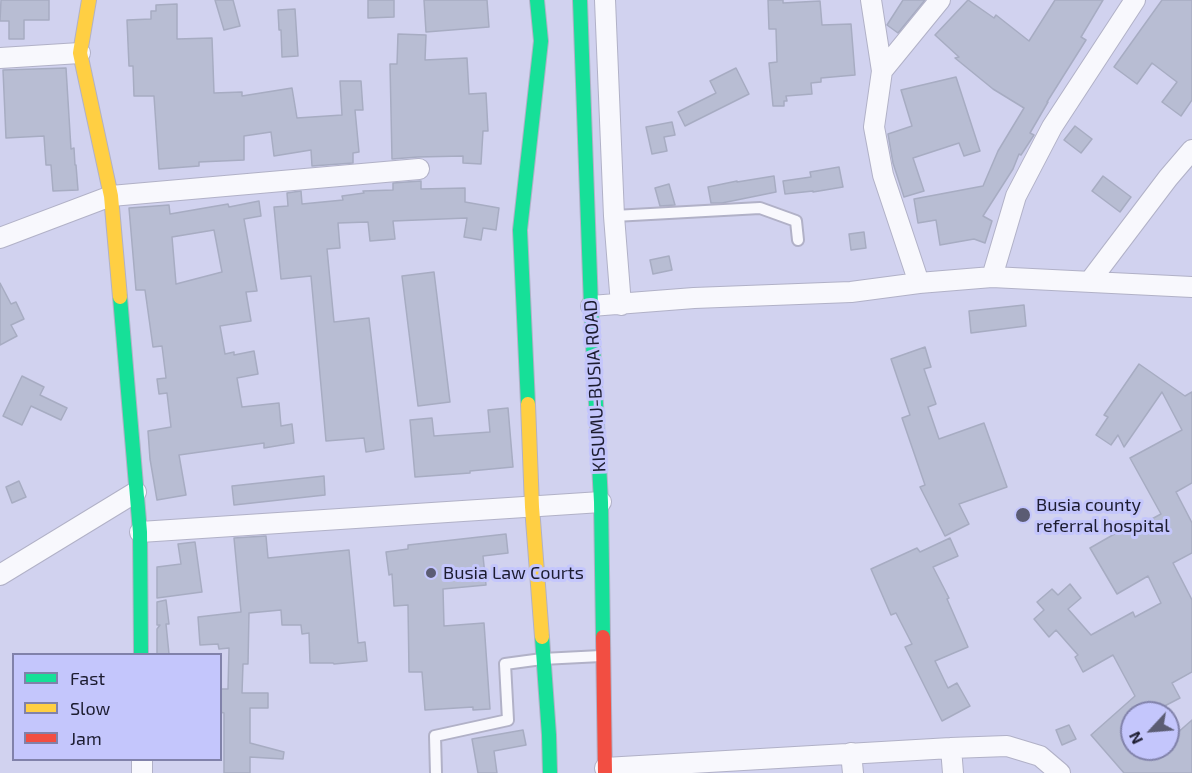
<!DOCTYPE html>
<html>
<head>
<meta charset="utf-8">
<style>
  body { margin:0 }
  #map { position:relative; width:1192px; height:773px; overflow:hidden; background:#d1d2ef; font-family:"Exo 2",sans-serif }
  canvas { display:block }
  .legend { position:absolute; left:12px; top:653px; width:210px; height:108px; box-sizing:border-box; background:#c4c6fc; border:2px solid #8182aa; margin:0; padding:8px 10px; list-style:none; font-size:18px; color:#1c1c30 }
  .legend li { display:flex; align-items:center; gap:12px; height:30px }
  .legend b { width:30px; border:2px solid #8182aa }
  .north { position:absolute; left:1120px; top:701px; width:60px; height:60px; box-sizing:border-box; background:#c4c6fc; border:2px solid #8182aa; border-radius:50%; rotate:244deg; font-size:16px; font-weight:700; line-height:24px; text-align:center; color:#1c1c30 }
  .north::after { content:''; display:block; margin:auto; width:21px; height:27px; background:#5b5c73; clip-path:polygon(50% 0,100% 100%,50% 72%,0 100%) }
</style>
</head>
<body>
<div id="map">
<canvas width="1192" height="773"></canvas>
<ul class="legend">
<li><b style="height:8px;background:#16e098"></b>Fast</li>
<li><b style="height:8px;background:#ffcf43"></b>Slow</li>
<li><b style="height:8px;background:#f24e42"></b>Jam</li>
</ul>
<div class="north">N</div>
</div>
<script>
const ctx = document.querySelector('canvas').getContext('2d');
ctx.lineJoin = 'round';
function paint(path, color) { ctx.fillStyle = color; ctx.fill(path, 'evenodd'); }
function trace(path, color, width, dash) { ctx.strokeStyle = color; ctx.lineWidth = width; ctx.lineCap = dash ? 'butt' : 'round'; ctx.setLineDash(dash || []); ctx.stroke(path); }
function drawText(font, color, halo, rows, align = 'center') {
  ctx.font = font + ' "Exo 2",sans-serif'; ctx.lineWidth = 6; ctx.setLineDash([]); ctx.textBaseline = 'middle'; ctx.strokeStyle = halo; ctx.fillStyle = color; for (const [text, x, y, turn = 0] of rows) {
    ctx.save(); ctx.translate(x, y); ctx.rotate((+turn || 0) * Math.PI / 180); ctx.textAlign = isNaN(turn) ? turn : align; if (halo) ctx.strokeText(text, 0, 0); ctx.fillText(text, 0, 0); ctx.restore();
  }
}
const building = new Path2D(`
  M1 0H49V20H24V39H9V21H0Z
  M215 0H233L240 26 224 30Z
  M368 0H394V17L368 18Z
  M424 0H487L489 27 426 32Z
  M768 0H783V3L820 1 822 25 851 24 855 75 821 78V82L811 83 812 94 786 96 787 101H784V106H773L769 63 777 62 776 29H769Z
  M903 0H925L898 33 887 25Z
  M968 0 994 18 996 15 1029 41 1055 0H1103L1081 37 1086 40 1047 102H1048L1030 133 1034 135 1021 155 1019 154 1013 169 983 216 992 221 985 243 974 239 940 245 936 220 918 223 914 199 983 186 998 151 1024 108 993 89 955 58 959 57 935 35Z
  M1162 0H1192V100L1181 116 1162 102 1177 82 1152 63 1137 84 1114 67Z
  M177 4V39L212 38 214 93 242 92V96L292 88 297 118 342 115 340 81H361L363 110H355L359 152 353 153V163L312 166 311 150 274 156 271 132 244 136V160L199 162V166L159 169 154 96H134L133 66H129L127 20 151 19V11H156V5Z
  M295 9 298 56 282 57 281 30H279L278 10Z
  M398 34 426 35 425 60 467 58 469 94 486 93 488 131H483L481 164 463 163V156L418 157 392 159 390 64H397Z
  M66 68 71 149 74 148 75 165H76L78 190 53 191 51 165H46L44 136 6 138 3 70Z
  M736 68 749 94 685 126 678 112 716 93 710 81Z
  M956 77 980 151 964 156 959 143 913 158 924 191 904 197 893 163 888 134 912 126 901 90Z
  M672 122 675 135 664 137 667 151 652 154 646 127Z
  M1075 126 1092 139 1081 153 1064 140Z
  M839 167 843 187 813 192V191L785 194 783 181 811 177 810 172Z
  M774 176 776 192 722 203H711L708 187 737 181V182Z
  M1103 176 1131 197 1120 212 1092 191Z
  M421 181V189L465 188V202L499 208 496 230 483 228 481 240 464 237 467 218 393 221 395 239 370 241 368 222 338 223 340 248 327 249 334 322 369 318 384 449 366 452 364 438 326 441 311 276 281 279 274 207 288 206 287 193 301 191 302 204 343 200 342 196 364 193 363 191 393 190V183Z
  M669 184 675 205 660 206 655 188Z
  M259 201 261 216 244 219 257 291 246 292 251 321 220 326 225 354 234 352V355L254 351 258 374 237 378 242 407 279 403 281 426 292 424 294 443 264 448V443L179 455 186 495 157 500 150 459 148 431 171 427 167 393 159 394 157 379 166 378 162 346 153 347 145 290H136L129 208 169 205 170 214 228 204 229 207ZM214 230 222 272 176 284 172 237Z
  M864 232 866 248 851 250 849 234Z
  M669 256 672 270 653 274 650 260Z
  M434 272 450 402 418 406 402 276Z
  M0 283 11 304 16 302 24 319 11 325 17 336 0 345Z
  M1024 305 1026 326 971 333 969 311Z
  M925 347 931 367 924 369 936 404 928 407 939 439 984 423 1007 487 959 504 969 524 945 536 920 487 925 485 902 418 910 415 891 359Z
  M1139 364 1185 396 1192 392V483L1176 492 1192 523V553L1173 563 1192 600V672L1172 683 1180 698 1151 713H1132V749H1168V741L1192 720V773H1124L1091 735 1135 696 1113 655 1083 672 1075 657 1078 655 1056 630 1049 637 1034 619 1044 610 1037 602 1052 589 1058 595 1070 584 1081 598 1068 609 1091 635 1133 612 1135 617 1161 603 1148 576 1117 594 1090 548 1132 524 1135 528 1161 514 1130 458 1182 430 1162 392 1124 447 1118 435 1111 445 1096 435 1108 417 1104 415Z
  M22 376 44 387 40 395 67 408 61 420 31 406 22 425 3 416Z
  M508 408 513 467 470 471V473L415 477 410 420 432 418 434 436 490 432 488 410Z
  M324 476 325 495 234 505 232 486Z
  M19 481 26 497 12 503 6 487Z
  M506 534 508 553 483 556 486 585 443 589 444 626 484 623 490 709 473 710V707L425 710 422 672H409L408 605 394 606 392 574 389 575 386 552 408 549V545Z
  M266 536 268 558 349 550 358 643 365 642 367 661 334 664 333 663H310L309 633 302 634 301 625H282L281 610 249 613 248 664H243L242 693H268V708H250V743L284 752 283 759 250 757V773H224V713L220 712V689H228L229 648 219 649 218 644 200 645 198 617 241 612 234 538Z
  M950 538 958 556 933 567 949 598 947 599 968 647 935 661 948 688 957 683 970 706 942 721 905 647 912 644 896 613 891 615 871 569 917 548 920 552Z
  M195 542 202 592 157 598V567L181 564 178 544Z
  M166 600 169 624H166L169 654H157V629L160 625H157V602Z
  M1069 725 1076 739 1062 745 1056 730Z
  M523 730 526 745 494 751 497 773H478L472 739Z`);
paint(building, '#b8bdd3');
trace(building, '#a7acc2', 1.5);
const lane = new Path2D(`
  M614 216 760 208 796 221 798 240
  M436 773 435 736 508 720 505 664 542 659 601 656`);
const street = new Path2D(`
  M605 0 614 216 621 305
  M871 0 882 71 874 127 883 175 919 283
  M0 58 80 53
  M882 71 940 0
  M0 238 111 196 419 169
  M992 277 1016 196 1052 127 1135 0
  M1090 281 1168 178 1192 150
  M591 306 694 298 851 292 919 283 992 277 1192 287
  M140 532 601 502
  M0 575 136 492
  M951 748 953 773
  M851 753 853 773
  M142 760V773
  M605 768 951 748 1007 746 1040 756 1060 773`);
const fast = new Path2D(`
  M580 0 591 306 601 502 603 637
  M120 297 140 532 141 654
  M528 404 520 230 541 41 537 0
  M542 637 549 735 550 773`);
const slow = new Path2D(`
  M89 0 80 53 111 196 120 297
  M528 404 532 507 542 637`);
const jam = new Path2D(`
  M603 637 605 773`);
trace(lane, '#b1b1c7', 14);
trace(street, '#b1b1c7', 22);
trace(fast, '#b1b1c7', 16);
trace(slow, '#b1b1c7', 16);
trace(jam, '#b1b1c7', 16);
trace(lane, '#f8f8fd', 10);
trace(street, '#f8f8fd', 20);
trace(fast, '#16e098', 14);
trace(slow, '#ffcf43', 14);
trace(jam, '#f24e42', 14);
for (const [x, y, r, color] of [
  [1023,515,8,"#5b5c73"],
  [431,573,6,"#5b5c73"]
]) { const dot = new Path2D(); dot.arc(x, y, r, 0, 2 * Math.PI); ctx.fillStyle = color; ctx.fill(dot); trace(dot, '#c4c6fc', 2); }
drawText('18px', '#1c1c30', '#c4c6fc', [
  ["KISUMU-BUSIA ROAD",595,386,-93]
]);
drawText('18px', '#1c1c30', '#c4c6fc', [
  ["Busia county",1036,505],
  ["referral hospital",1036,526],
  ["Busia Law Courts",443,573]
], 'left');
</script>
</body>
</html>
